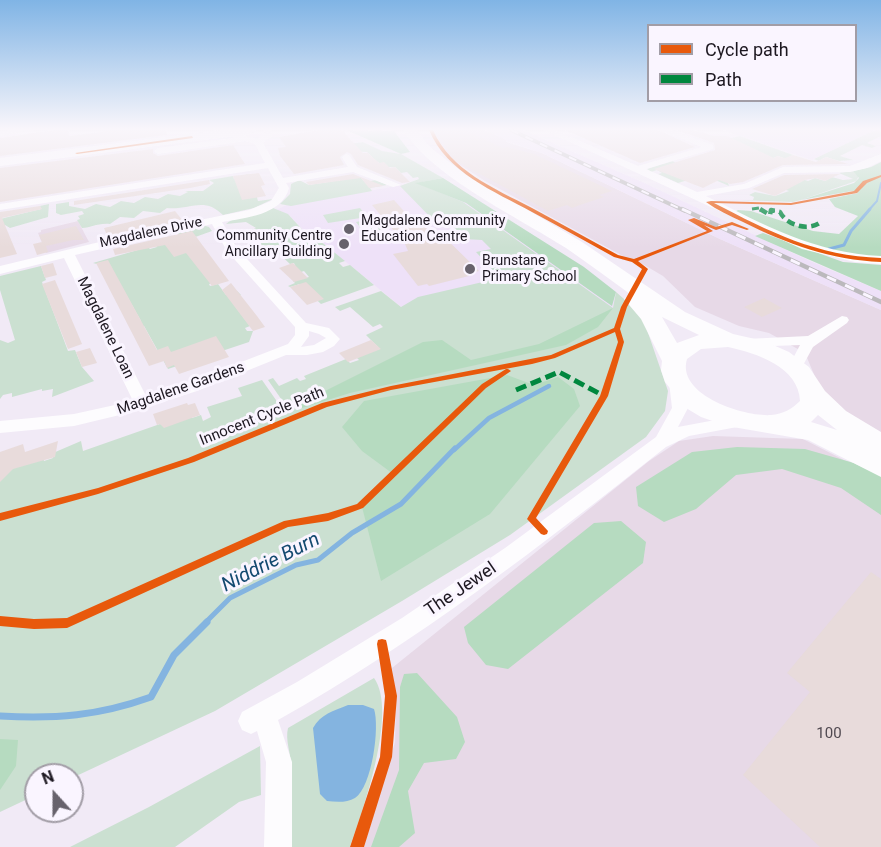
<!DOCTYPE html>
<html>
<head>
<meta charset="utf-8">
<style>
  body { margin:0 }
  #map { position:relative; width:881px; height:847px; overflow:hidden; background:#f1eaf6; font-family:Roboto,sans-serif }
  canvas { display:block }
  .legend { position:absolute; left:647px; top:24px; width:210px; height:78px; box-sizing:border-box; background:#faf5ff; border:2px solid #a29da6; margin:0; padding:8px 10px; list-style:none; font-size:18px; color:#1d1821 }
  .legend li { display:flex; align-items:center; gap:12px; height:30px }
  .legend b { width:30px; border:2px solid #a29da6 }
  .north { position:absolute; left:24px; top:763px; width:60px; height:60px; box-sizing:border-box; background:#faf5ff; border:2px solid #a29da6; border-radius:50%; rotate:339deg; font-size:16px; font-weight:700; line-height:24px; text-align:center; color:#1d1821 }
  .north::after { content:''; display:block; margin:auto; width:21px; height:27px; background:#67626c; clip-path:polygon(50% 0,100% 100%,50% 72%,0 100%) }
</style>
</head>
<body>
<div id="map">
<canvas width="881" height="847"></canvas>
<ul class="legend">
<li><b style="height:8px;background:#e8590c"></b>Cycle path</li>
<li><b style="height:8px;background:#00873e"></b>Path</li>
</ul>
<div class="north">N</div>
</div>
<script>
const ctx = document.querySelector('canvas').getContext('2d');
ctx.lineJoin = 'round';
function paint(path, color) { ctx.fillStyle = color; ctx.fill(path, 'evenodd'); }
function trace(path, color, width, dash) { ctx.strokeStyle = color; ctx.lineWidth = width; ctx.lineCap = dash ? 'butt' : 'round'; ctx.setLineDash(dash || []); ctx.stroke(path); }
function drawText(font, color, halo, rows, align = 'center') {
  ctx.font = font + ' Roboto,sans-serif'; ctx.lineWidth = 6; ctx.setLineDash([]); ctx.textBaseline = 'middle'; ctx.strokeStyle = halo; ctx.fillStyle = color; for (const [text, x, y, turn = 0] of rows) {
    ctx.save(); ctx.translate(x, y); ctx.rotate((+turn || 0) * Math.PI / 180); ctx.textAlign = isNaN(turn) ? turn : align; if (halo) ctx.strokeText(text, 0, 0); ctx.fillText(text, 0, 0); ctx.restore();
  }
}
paint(new Path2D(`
  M432 130H485L507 140 506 142 542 153 720 239 881 310V433L837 407 818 384 805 353 769 333 739 326 695 307 663 276 634 259 623 256 485 181 451 159Z
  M78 221 89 242 46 253 38 233 41 232V230Z
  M713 436 803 439 881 479V847H364L395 742 396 699 392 668 649 461 679 441Z`), '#e7d9e7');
paint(new Path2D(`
  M485 130H523L640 181 812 262 881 291V310L720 239 542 153 506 141V140Z
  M723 130H875L812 160Z
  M443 178 588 270 616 292 613 308 442 340 314 236 310 237 288 214 276 210 286 205Z`), '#eee1f8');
paint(new Path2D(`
  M875 130H881V136L867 143 876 146 872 148 862 145 840 156 853 160 839 161 826 157 819 161 814 159Z
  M740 136 793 155 787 158 789 160 778 156 771 159 728 183 729 186 704 175 678 183 658 174 662 173 657 170 651 172 647 169 672 161 680 165 742 144 716 142Z
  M363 142 382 151 401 154 443 178 417 183 463 202 613 308 616 292 631 305 644 321 668 391 665 411 646 437 510 535 402 601 215 711 72 778V775H36V795L0 812V476L9 459 43 456 44 461 53 458V453L81 441 83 451 160 424 164 425 190 414 192 418 201 415 203 421 211 417 207 407 242 396 238 388 262 380 283 410 288 409 268 380 273 378 279 386 297 378 300 381 306 379 304 376 346 359 350 363 359 360 355 356 378 347 366 335 383 327 380 324 373 327 350 307 340 311 335 307 381 291 401 307 418 297 500 278 476 252 491 249 482 240 464 239 451 225 437 224 400 186 419 179 418 177 413 178 407 172 401 173 395 167C383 169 375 160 367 152L304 150Z
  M853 171 859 176 856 181 801 200 793 202 740 200H753L754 197 749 195 755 192 775 196 789 191 774 186 801 182 802 179 808 181 815 178 825 181 832 177 843 180 853 179 839 173Z
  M250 174 258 201 273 199 254 208 223 215C204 196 191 210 167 208L160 213 143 211 134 218 120 217 110 224C96 223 92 228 82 228L77 220 80 219 78 216 84 214 82 211 61 215 56 213V204L69 202V206L85 209 96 204 110 207 121 201 134 203 145 197 158 199 168 194 180 196 188 192 185 191H203L214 183 209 180 233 176 234 179 239 176Z
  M360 177 365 182 376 180 387 185 370 188 372 191 291 206 280 204 290 194 291 184 299 180 309 185Z
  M49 204 48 217 10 228 5 225 0 226V219L41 209 40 206Z
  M273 208 288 214 309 237 314 236 345 261 339 263 343 267 350 265 374 285 321 304 300 284 290 287 288 286 295 283 293 281 309 277 304 271 298 273 294 263 290 264 274 249 264 252 261 249 264 248 247 232 256 228 246 222 226 224C237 214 259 214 273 208Z
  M360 208 367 217 328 223 323 215Z
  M376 218 392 238 370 240 356 222Z
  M202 225 209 227 212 231 187 240 216 282 209 284 210 286 218 284 226 295 237 291 241 295 230 299 250 326 245 328 247 331H253L249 342 168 369 144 326 131 330 141 321 124 291 97 264 93 263 148 247 150 249 157 247 156 245 180 238 175 230Z
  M41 266 46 280 42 282 68 351 75 350 82 367 94 381 52 397 53 389 42 391V389L12 397V393L3 395 0 399V340L8 343 15 340 0 290V276Z
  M374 678C398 711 363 810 350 847H287C289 820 292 793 291 766 291 754 285 740 288 728Z
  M260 746 261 795 239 802 175 847H70L149 807Z`), '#cbe0d1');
paint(new Path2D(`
  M346 130 394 131 410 152 401 154Z
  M881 162V256C830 260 780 233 735 212L738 210 751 211 813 231 839 234 858 216 835 207 829 199 858 193 852 191 801 200 854 183 859 178 853 171 871 167Z
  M443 178 584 267 616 292 612 306 466 203 415 183Z
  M763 233 843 262 881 265V291L755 236Z
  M613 308 598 327 566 345 350 393 302 408 299 404 423 342 442 340 471 360 539 344Z
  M507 375 534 385 558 377 574 389 580 406 490 514 381 581 362 507 396 476 362 451 342 427 364 401Z
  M737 447 805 449 854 463 881 476V515L841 488 782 469 736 475 696 509 664 522 638 506 636 487 692 452Z
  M621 521 646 542 643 563 508 669 486 665 468 643 464 627 594 523Z
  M417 673 457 717 465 742 456 759 424 763 408 791 415 833 399 847H371L399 770 400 687 404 674Z
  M0 739 18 740 16 766 0 790Z`), '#b6dbc0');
paint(new Path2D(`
  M348 705H363L374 709C380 727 372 787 355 798 347 803 336 802 327 801L320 794 313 728C321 714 333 711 348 705Z`), '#84b4e0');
trace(new Path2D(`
  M868 211 877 201 881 183`), '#84b4e0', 2);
trace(new Path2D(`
  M829 249 844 245 851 231 870 209`), '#84b4e0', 3);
trace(new Path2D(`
  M454 450 489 418 549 386`), '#84b4e0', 4.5);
trace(new Path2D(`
  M205 623 230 598 296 565 318 560 352 533 401 504 455 448`), '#84b4e0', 5);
trace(new Path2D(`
  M0 716C56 719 98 716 151 697L174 655 207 622`), '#84b4e0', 7);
paint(new Path2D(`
  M54 130H68L69 136 103 132V130H166L167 135 0 156V138Z
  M318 130H342L363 153H368L379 163 384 162 390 168 395 167 410 182 402 183 358 165 351 154 347 152 340 157 344 165 294 174 280 156 278 148 286 147 279 137Z
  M436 130H465L503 148 507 147 534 154 612 191 599 195 604 197 580 205 572 208 567 205 548 211 454 160Z
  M565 130H658L695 147 640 163Z
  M676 130H694L713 136H727L774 158 777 156 785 158 793 155 816 162 826 157 848 164 783 165 743 182 730 184 719 180 703 188 654 169 715 150 714 143Z
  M233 145 245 164 0 202V168L153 149V153L158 156Z
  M259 173 265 185 261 186 266 196 242 200 233 176Z
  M353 174 384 186 369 188 361 178 309 185 306 182Z
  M840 174 825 181 816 178 805 180 775 196 752 189 784 175Z
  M209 180 210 184 190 188 74 205V201Z
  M394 200 410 218 416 216 427 229 435 228 479 271 471 273 473 275 429 286 427 284 418 286 393 254 408 251 405 244 372 205Z
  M40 206 42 209 2 218 17 254 0 258V212Z
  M175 211 183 221 108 238 104 228Z
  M76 226 84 240H73L46 246 48 252 37 255 33 244 42 242 39 235Z
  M192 231 229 281 212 286 186 253 174 257 165 245 115 255 113 249Z
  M108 260 157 350 168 346 171 352 216 336 229 357 179 374 174 365 167 368 164 361 149 366 96 263Z
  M53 263 57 275 45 278 41 266Z
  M293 263 308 278 294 282 279 268Z
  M55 280 82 344 68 349 42 284Z
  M306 282 324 299 307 305 290 287Z
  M231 283 257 316 265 327 253 331 222 290Z
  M764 298 782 308 762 317 744 307Z
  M371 340 381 349 348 362 339 353Z
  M90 348 97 363 82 367 76 352Z
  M187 403 188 405 195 403 200 415 164 428 160 424 157 425 153 414Z
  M58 441 55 457 13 469 0 482V452L23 444 25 452Z
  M871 572 881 579V847H820L743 775 810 692 787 673Z`), '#e8dbdb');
paint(new Path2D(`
  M14 130H33L0 136V132Z
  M227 130 257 139 265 133 264 130H272V136L263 143 283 178 348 167 342 157 346 154 349 155 357 167 401 185 393 187 353 172 286 183 289 188C282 215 245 218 222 222L236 247 306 323 329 328 340 339 334 346 323 352 307 355H286L197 391 128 413 74 426 0 433V421L74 414 133 401 64 258 0 274V266L141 232 249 210 271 201 279 188 268 168 0 210V204L265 163 255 144 245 141 158 154 154 151 158 148 234 138 227 134ZM212 224 227 251 295 327V335L288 344 187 383 146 396 75 255ZM309 331 319 334 326 338 314 345 301 347 309 336Z
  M544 130H554L638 166 702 147 660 130H670L713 145V149L646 169 697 192 744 184 783 167 850 166 881 154V161L867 168 850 172 784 173 749 188 706 196C765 225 814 253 881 256V264L855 262 802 249Z
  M842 316 847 317 849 320 847 323 813 347 801 369H791L789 366 800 345 746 347 739 343 746 339 808 336Z
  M677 377 685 382 688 408 678 427 742 415 748 417 750 421 748 425 689 436 666 447C542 545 417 642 278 720L292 762V847H264L266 762 257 731 251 734 242 730 238 721 242 712 297 682 402 618 505 548 656 437 672 408 669 382Z`), '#fdfcfe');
paint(new Path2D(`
  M222 130H257L250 134 0 166V158Z
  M404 130H416L431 148 457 168 582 242 685 312 733 334 764 341 789 352 809 367 825 391 846 411 881 432V477L808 440 727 426 701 417 686 408 665 382 661 370 662 361 641 319 624 299 630 294C609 279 588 263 566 248 521 219 429 175 404 130ZM662 317 699 335 677 343ZM728 347C756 353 799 367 800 401 792 409 783 414 771 415 744 417 676 395 687 359L701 349ZM818 415 837 430 811 422Z`), '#fdfcfe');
const railFar1 = new Path2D(`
  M511 130 685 211`);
const rail = new Path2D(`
  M682 209 881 302`);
trace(railFar1, '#bbb9bc', 4);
trace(rail, '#bbb9bc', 4.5);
trace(railFar1, '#faf5ff', 2, [8]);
trace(rail, '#faf5ff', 3, [10]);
trace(new Path2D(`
  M752 209 759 208 761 211
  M771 211H775`), '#00873e', 3, [7, 3]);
trace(new Path2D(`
  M760 209 770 215 771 210 780 212C787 226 810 232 822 221`), '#00873e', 4.5, [8, 4.5]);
trace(new Path2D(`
  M516 390 559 372 604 396`), '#00873e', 5, [11, 5]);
paint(new Path2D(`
  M429 130H433C451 171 494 188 532 208 561 224 589 239 618 255L634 259 707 231 688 220 694 218 716 227 732 222 749 229 747 230 732 225 716 230 704 225 713 231 638 261 648 269 627 307 620 329 624 342 608 396 536 518 548 531 547 534 544 535 541 534 527 519 600 396 618 342 615 332 555 358 532 364 391 390 327 407 194 462 98 494 0 521V513L98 488 188 458 322 403 391 386 551 355 614 328 621 307 642 269 632 262 614 257C587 242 560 227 532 212 494 191 447 173 429 130Z
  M192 136 193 138 77 154 75 153Z
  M881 175V177L867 183 857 193 791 205 714 203C770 232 817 256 881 258V262C831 260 787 244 743 222 730 216 717 210 706 202L711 201 791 203 854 191 863 181Z
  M506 369H508L511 371 486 388 363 508 328 521 288 527 67 628 34 629 0 626V616L34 619 67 618 284 521 328 513 357 504 482 384Z
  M382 639 386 640 387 644 397 696 392 757 364 847H350L380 757 385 696 377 644 378 640Z`), '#e8590c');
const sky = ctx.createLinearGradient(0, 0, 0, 248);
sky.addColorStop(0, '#80b4e5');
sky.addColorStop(0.52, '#f9f6fb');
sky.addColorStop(1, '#f9f6fb00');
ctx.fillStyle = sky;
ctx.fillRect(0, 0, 881, 248);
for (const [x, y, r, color] of [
  [349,229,6,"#67626c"],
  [344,244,6,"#67626c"],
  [470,269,6,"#67626c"]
]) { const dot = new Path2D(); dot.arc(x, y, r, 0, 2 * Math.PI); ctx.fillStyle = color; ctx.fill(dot); trace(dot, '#faf5ff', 2); }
drawText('14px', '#1d1821', '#faf5ff', [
  ["Magdalene Community",361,221],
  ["Education Centre",361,237],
  ["Community Centre",332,236,"right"],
  ["Ancillary Building",332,252,"right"],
  ["Brunstane",482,261],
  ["Primary School",482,277]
], 'left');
drawText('14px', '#1d1821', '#faf5ff', [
  ["Magdalene Drive",151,233,-12]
]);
drawText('15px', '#1d1821', '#faf5ff', [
  ["Magdalene Loan",105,328,64],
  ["Magdalene Gardens",181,389,-19],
  ["Innocent Cycle Path",262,417,-22]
]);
drawText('15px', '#504950', null, [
  ["100",829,734]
]);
drawText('18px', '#1d1821', '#faf5ff', [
  ["The Jewel",461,590,-34]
]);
drawText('italic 20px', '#144a70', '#faf5ff', [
  ["Niddrie Burn",271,563,-27]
]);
</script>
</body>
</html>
